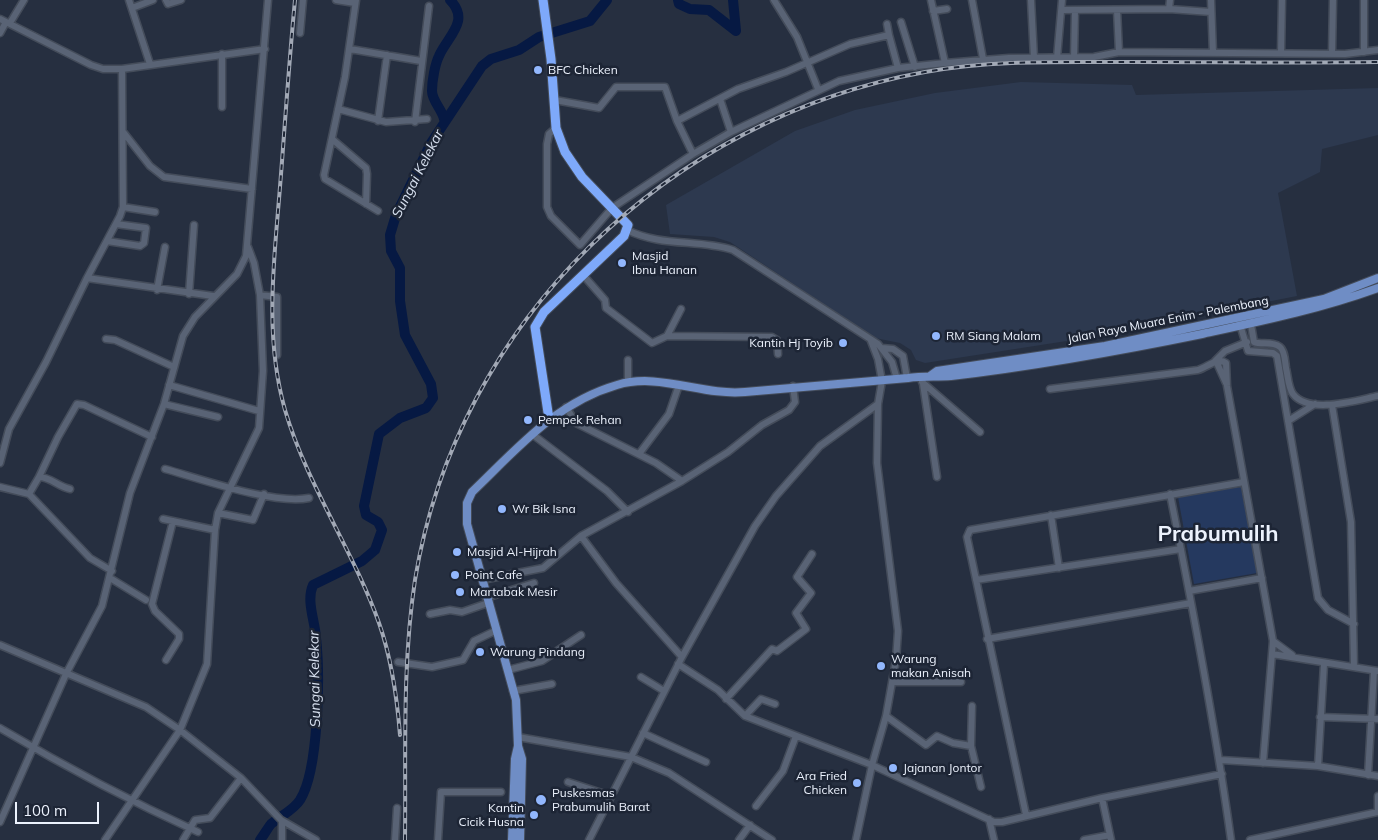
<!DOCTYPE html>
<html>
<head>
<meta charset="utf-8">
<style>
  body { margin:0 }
  #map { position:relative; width:1378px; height:840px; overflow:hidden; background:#262f40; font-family:Mulish,sans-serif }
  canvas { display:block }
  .scale { position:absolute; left:15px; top:802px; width:84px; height:22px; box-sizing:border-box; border:2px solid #ecf2fd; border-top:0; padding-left:6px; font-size:15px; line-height:18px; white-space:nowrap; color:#ecf2fd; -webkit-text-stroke:4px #1d2535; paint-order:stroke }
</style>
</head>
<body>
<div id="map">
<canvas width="1378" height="840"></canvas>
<div class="scale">100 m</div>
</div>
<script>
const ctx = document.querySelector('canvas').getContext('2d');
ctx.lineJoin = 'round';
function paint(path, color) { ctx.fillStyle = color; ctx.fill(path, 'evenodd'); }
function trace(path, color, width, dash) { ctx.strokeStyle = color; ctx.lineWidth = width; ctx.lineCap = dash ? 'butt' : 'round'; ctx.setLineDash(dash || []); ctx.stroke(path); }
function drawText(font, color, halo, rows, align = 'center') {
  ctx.font = font + ' Mulish,sans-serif'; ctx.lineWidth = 5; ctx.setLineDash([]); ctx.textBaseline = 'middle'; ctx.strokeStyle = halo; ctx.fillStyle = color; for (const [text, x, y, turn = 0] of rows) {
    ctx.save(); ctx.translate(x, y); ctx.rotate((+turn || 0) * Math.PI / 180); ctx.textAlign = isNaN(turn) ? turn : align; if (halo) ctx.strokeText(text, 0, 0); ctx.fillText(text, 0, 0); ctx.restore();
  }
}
paint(new Path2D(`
  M1021 82 1132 85 1136 95 1378 88V135L1322 149 1320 172 1278 193 1297 296 1073 340 925 363 916 360 911 350 900 343 875 338 730 242 714 237 670 234 666 205 795 131 855 110 935 93Z`), '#2d394f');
paint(new Path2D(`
  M1241 487 1257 573 1194 584 1178 497Z`), '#25395f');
trace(new Path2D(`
  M678 0 679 4 690 9 709 10 736 31 733 0
  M444 119C442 109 432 101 432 91 432 81 435 64 439 56 447 37 471 21 450 0
  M260 840C264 835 267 829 271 824 280 816 294 810 300 800 319 770 320 674 316 638 315 621 306 601 313 585L362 561 375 550 382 530 378 522 366 515 364 506 379 434 400 418 426 408 433 398 431 384 405 335 400 301V268L391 251 390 235 396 215 431 143 482 66 491 59 519 50 539 37 590 21 607 0`), '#061943', 10);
const minor = new Path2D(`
  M129 0 150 64
  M166 0 168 4 181 0
  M336 0 355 3
  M356 0 345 77 324 175 325 179 378 211
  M774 0 797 37 818 89
  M931 0 945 63
  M972 0 983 59
  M1031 0 1034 58
  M1211 0 1213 53
  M1364 0V52
  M132 8 153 0
  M1169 9 1170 0
  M1062 10 1169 9 1211 12
  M1117 10 1119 52
  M933 11 947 9
  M0 19 91 65 103 69H122L265 49
  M901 22 915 67
  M10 23 24 0
  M887 24 889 35
  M0 33 6 22
  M300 33 303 0
  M350 49 421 61
  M1281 53 1282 0
  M1332 53 1333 0
  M222 54V107
  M1057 58 1062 0
  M1074 58 1075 11
  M720 99 731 132
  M555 100 599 108 616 87H665L677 121 693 154
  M338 109 386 122 427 119
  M378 121 387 55
  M677 121 738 89 786 72 850 44 889 35 898 68
  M415 122 429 6
  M556 128 549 134 547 144V207L551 216 580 245 612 208 693 154 731 132 839 81 898 68 945 63 1009 58 1094 57 1119 52 1345 54 1378 50
  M124 133 150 166 164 177 252 189
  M332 139 366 168 367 174 366 204
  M123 207 155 212
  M627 230C662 247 697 239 733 250L878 344 892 362 897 379
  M107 241 140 246 144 243 146 228 116 224
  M583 275 605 300 606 308 652 343 667 336 772 337 777 340 778 354
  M87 278 213 296
  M157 290 165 247
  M189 294 194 225
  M260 295 277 297V355
  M1238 318 1248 351 1273 353 1277 356 1318 598 1328 610 1354 624
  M1250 319 1254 342C1261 345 1273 341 1280 347 1285 351 1285 362 1286 368 1288 376 1288 387 1293 394 1309 415 1357 400 1378 396
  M667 336 681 309
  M106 339 115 340 174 367
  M882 348 893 349 903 356 907 378
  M1215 361 1225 351 1247 342
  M1216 361 1226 383
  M922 377 937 477
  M628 382V360
  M922 382 980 432
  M169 385 259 411
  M1050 389 1198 370C1208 367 1217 357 1226 363L1227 386 1273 641 1263 763
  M164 404 218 417
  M1332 405 1351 522 1354 667
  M566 407 576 423 656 463 682 481
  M1288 421 1315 404
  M532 434 607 491 628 512
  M639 454 669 414 679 385
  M0 463 9 429 46 362 87 278 120 216 123 207 122 69
  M165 469C201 479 274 505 309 498
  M39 477 58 437 77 404 84 405 152 437
  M0 487 29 494 90 558 112 571
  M29 494 39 477C51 477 58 487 70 489
  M1170 494C1193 609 1215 724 1231 840
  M218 513 253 520 264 494
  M1051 515 1059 568
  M163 519 215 530
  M581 536 616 583 682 657
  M110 578 146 600
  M482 580 543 568 581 536 682 481 728 452 762 425 789 410 795 402 793 386
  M976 580 1181 549
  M1189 591 1262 578
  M486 598 534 583
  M430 614 450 610 462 612 488 603
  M987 639 1191 603
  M1273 641 1292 655
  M0 645 146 707 180 730 241 778 281 820 316 840
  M1272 654 1378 671
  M166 660 179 639V634L155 611 152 604 173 521
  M398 662 432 667 463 660 474 641 495 631
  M678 664 718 690 745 716 872 765 994 822H1002L1102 798 1222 774
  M508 670 542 661 581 635
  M641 677 664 691
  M892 682H961
  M513 691 552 684
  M726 699 772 649 777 651 806 629 796 613 811 593 797 577 812 554
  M745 716 761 699 775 704
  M886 716 926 745 937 736 953 743 971 746 972 706
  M1320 717 1378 719
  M0 728C64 766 130 801 198 832
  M643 733 706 762
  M518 737 631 757 669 773 772 840
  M971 746 981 787
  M1221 760 1318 766 1378 776
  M1318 766 1324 664
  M1368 775 1374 671
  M568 782 611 796
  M1378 796V812
  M1102 798 1111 840
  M756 806 783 771 796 736
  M1026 815 967 537 970 530 1244 482
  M989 819 994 840
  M0 822 66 674 102 606 130 493 164 404 183 336 195 317 237 274 246 256 268 0
  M105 840 180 730 207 664 215 530 218 513 259 428 263 371 260 295 254 263 248 247
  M183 840 195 820 210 818 241 778
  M282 840V821
  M395 840 397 808
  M438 840 441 792H501
  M589 840 682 657 755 526 776 496 820 446 878 404
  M739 840 750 825
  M856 840 872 765 886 716 896 660 898 631 877 463 878 404 882 381 878 359 871 341
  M1084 840 1110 835
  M1250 840 1378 812`);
const major = new Path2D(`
  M930 376 937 371 1105 346 1324 299 1378 278
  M518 746 522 759 520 840
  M512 840 515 759 518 746 516 700 467 524V503L472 492C517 449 555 403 617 385 659 372 702 396 745 392 799 387 854 383 908 378 922 376 936 377 951 376 1035 366 1119 351 1202 334 1262 321 1320 309 1378 288`);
const highway = new Path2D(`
  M543 0 551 59 556 128 565 152 582 177 628 225 624 236 544 312 535 327 549 419`);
trace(minor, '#444c5a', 9);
trace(major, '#444c5a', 10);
trace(highway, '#444c5a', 11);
trace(minor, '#596375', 6);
trace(major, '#6f8dc5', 8);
trace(highway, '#7ea9fa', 9);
const rail = new Path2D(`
  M295 0C289 62 285 124 280 187 274 262 264 336 285 410 307 485 353 550 379 623 392 660 397 697 400 735
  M405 840C406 754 402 665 415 580 457 321 670 118 925 72 991 60 1058 62 1125 62 1209 62 1294 63 1378 62`);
trace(rail, '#a2a9b6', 4);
trace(rail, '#1d2535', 2, [5.5]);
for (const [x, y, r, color] of [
  [538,70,5,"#92b7fd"],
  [622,263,5,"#92b7fd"],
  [936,336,5,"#92b7fd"],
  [843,343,5,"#92b7fd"],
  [528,420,5,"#92b7fd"],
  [502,509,5,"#92b7fd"],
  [457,552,5,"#92b7fd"],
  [455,575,5,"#92b7fd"],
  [460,592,5,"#92b7fd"],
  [480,652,5,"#92b7fd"],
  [881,666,5,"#92b7fd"],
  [893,768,5,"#92b7fd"],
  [857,783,5,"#92b7fd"],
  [541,800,6,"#92b7fd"],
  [534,815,5,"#92b7fd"]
]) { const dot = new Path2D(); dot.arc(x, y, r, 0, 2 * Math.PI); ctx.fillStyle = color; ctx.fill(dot); trace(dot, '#1d2535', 2); }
drawText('12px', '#ecf2fd', '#1d2535', [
  ["BFC Chicken",548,70],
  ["Masjid",632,256],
  ["Ibnu Hanan",632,270],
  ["RM Siang Malam",946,336],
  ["Kantin Hj Toyib",833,343,"right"],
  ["Pempek Rehan",538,420],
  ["Wr Bik Isna",512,509],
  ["Masjid Al-Hijrah",467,552],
  ["Point Cafe",465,575],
  ["Martabak Mesir",470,592],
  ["Warung Pindang",490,652],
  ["Warung",891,659],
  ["makan Anisah",891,673],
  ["Jajanan Jontor",903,768],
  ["Ara Fried",847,776,"right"],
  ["Chicken",847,790,"right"],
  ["Puskesmas",552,793],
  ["Prabumulih Barat",552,807],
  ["Kantin",524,808,"right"],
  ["Cicik Husna",524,822,"right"]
], 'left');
drawText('12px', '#ecf2fd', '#1d2535', [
  ["Jalan Raya Muara Enim - Palembang",1168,320,-11]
]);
drawText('italic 14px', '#d8e1f0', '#1d2535', [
  ["Sungai Kelekar",418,174,-63],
  ["Sungai Kelekar",315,679,-91]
]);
drawText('bold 22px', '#ecf2fd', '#1d2535', [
  ["Prabumulih",1218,534]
]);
</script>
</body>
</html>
